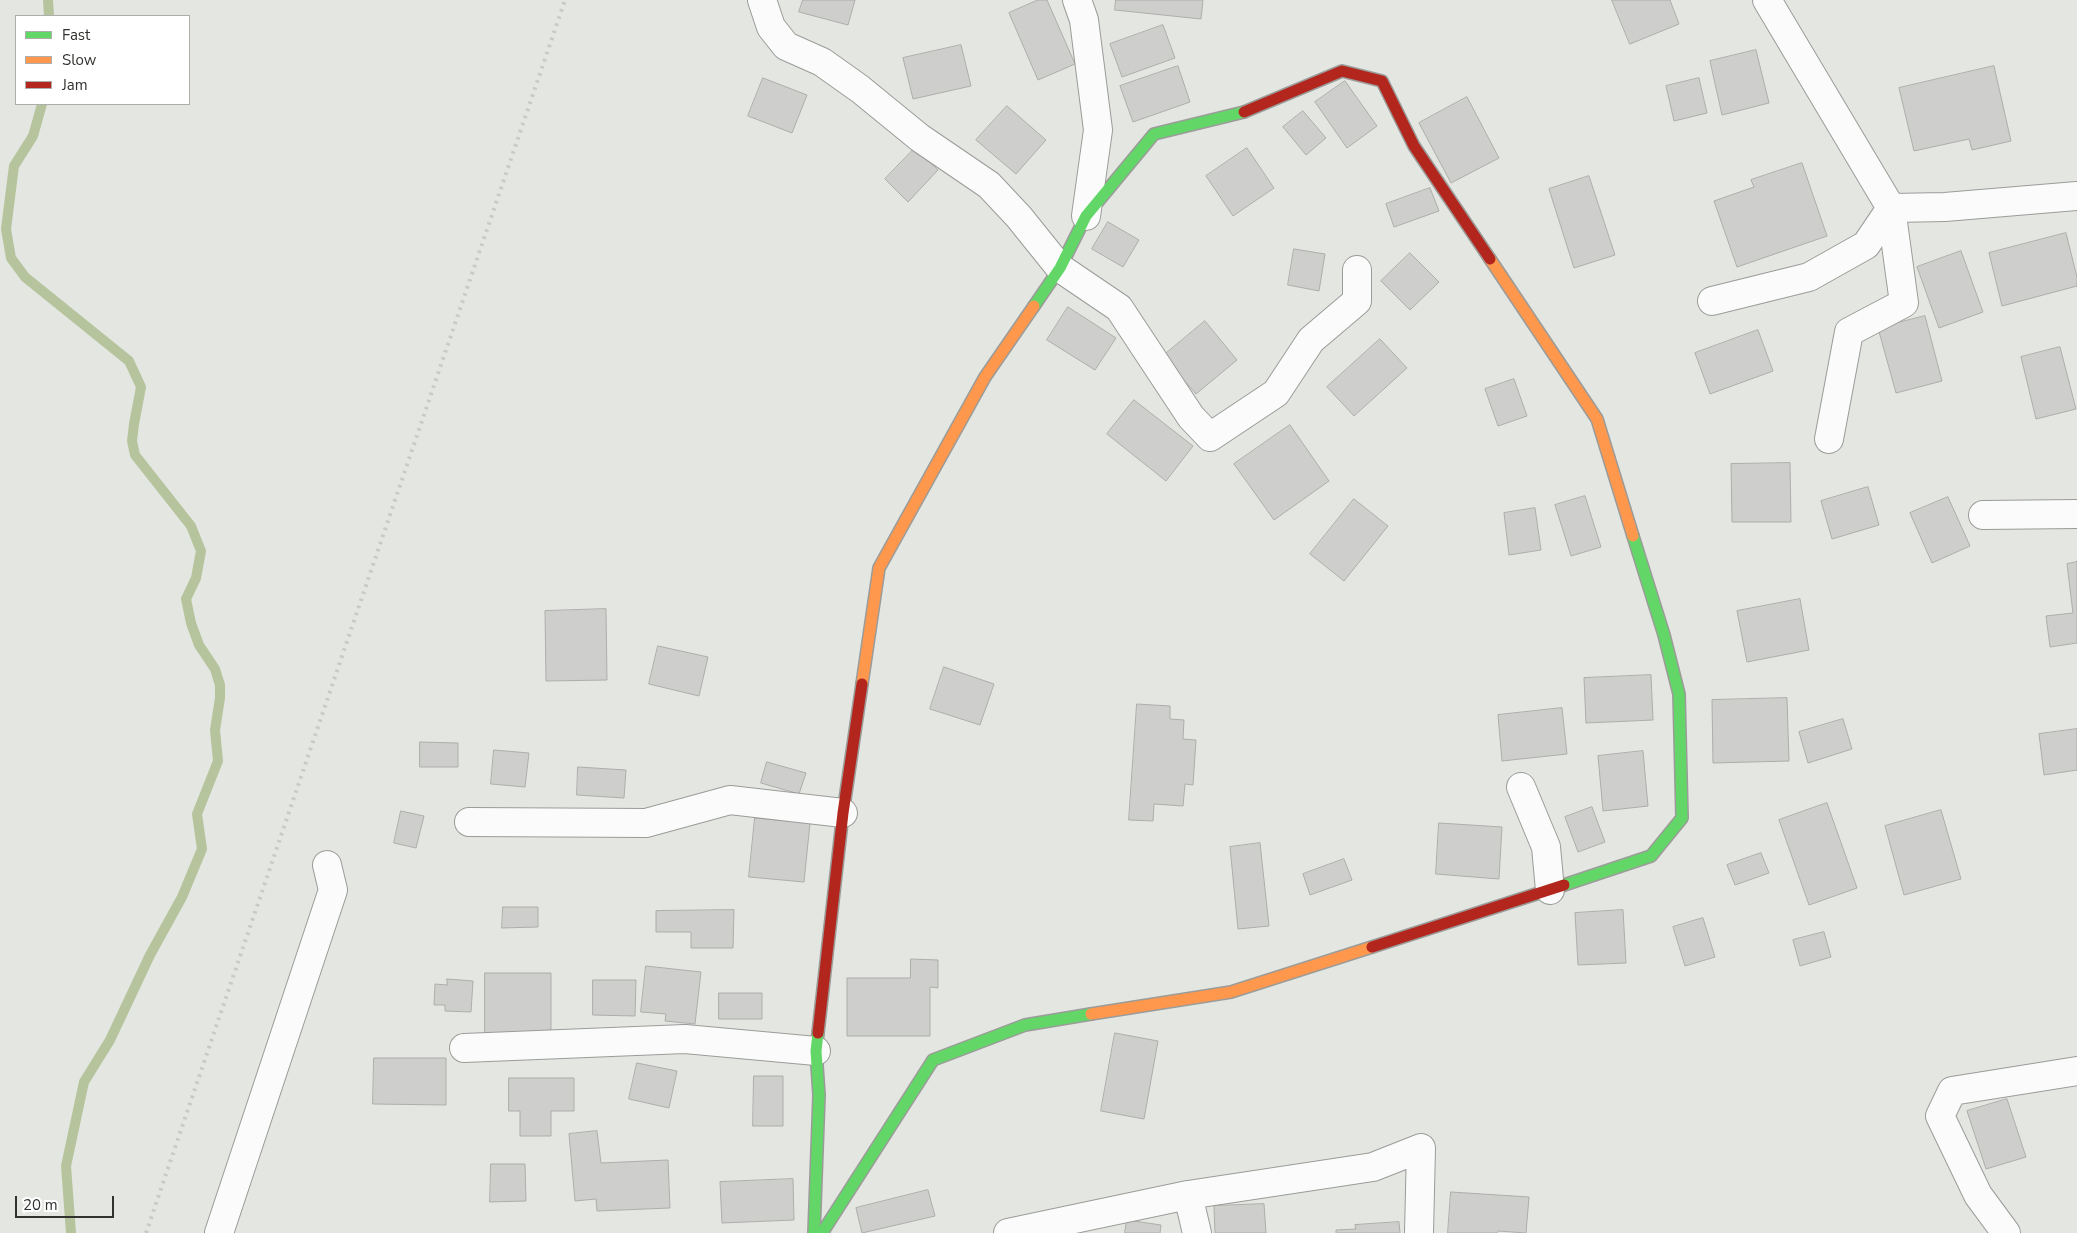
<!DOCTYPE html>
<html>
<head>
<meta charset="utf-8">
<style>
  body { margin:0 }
  #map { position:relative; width:2077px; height:1233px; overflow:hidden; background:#e4e6e2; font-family:"Nunito Sans",sans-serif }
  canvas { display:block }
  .legend { position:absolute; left:15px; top:15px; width:175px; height:90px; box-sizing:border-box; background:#fff; border:1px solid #adadac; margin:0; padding:6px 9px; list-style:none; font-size:15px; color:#31322f }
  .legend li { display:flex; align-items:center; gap:10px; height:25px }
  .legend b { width:25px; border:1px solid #adadac }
  .scale { position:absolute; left:15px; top:1196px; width:99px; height:22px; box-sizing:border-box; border:2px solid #31322f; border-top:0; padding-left:6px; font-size:15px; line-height:18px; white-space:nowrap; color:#31322f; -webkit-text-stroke:4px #fff; paint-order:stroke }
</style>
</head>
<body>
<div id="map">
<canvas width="2077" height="1233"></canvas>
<ul class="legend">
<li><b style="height:6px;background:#63d668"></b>Fast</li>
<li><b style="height:6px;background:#ff974d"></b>Slow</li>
<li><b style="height:6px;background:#b3261e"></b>Jam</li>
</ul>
<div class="scale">20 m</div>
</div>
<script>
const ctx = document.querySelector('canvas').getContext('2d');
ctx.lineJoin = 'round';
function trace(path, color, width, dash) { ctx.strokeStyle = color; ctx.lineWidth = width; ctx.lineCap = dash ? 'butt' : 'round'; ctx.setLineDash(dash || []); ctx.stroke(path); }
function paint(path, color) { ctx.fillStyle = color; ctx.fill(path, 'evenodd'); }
trace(new Path2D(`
  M48 0 49 16
  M42 104 33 136 14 166 6 229 11 258 25 277 129 361 141 387 134 424 132 441 135 455 191 526 201 551 196 578 186 599 191 623 199 645 215 669 220 685V698L215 730 218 761 197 814 202 849 182 897 150 955 110 1040 84 1082 66 1166 71 1233`), '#b6c49d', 10);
const building = new Path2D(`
  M803 0H855L848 25 799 12Z
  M1038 0H1047L1075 64 1038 80 1009 13Z
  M1116 0H1203L1201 19 1115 10Z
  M1612 0H1670L1679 24 1630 44Z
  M1163 25 1175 58 1122 77 1110 44Z
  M961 45 971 86 913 99 903 58Z
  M1756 50 1769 103 1722 115 1710 61Z
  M1178 66 1190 102 1133 122 1120 86Z
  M1994 66 2011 141 1972 150 1969 139 1914 151 1899 88Z
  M763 78 807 95 792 133 748 116Z
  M1699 78 1707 113 1674 121 1666 86Z
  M1345 81 1377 126 1347 148 1315 102Z
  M1467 97 1499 158 1451 183 1419 123Z
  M1007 106 1046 140 1016 174 976 140Z
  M1303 111 1326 138 1306 155 1283 127Z
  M915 148 938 170 908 202 885 179Z
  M1247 148 1274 188 1233 216 1206 176Z
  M1802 163 1827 236 1737 267 1714 201 1754 187 1751 180Z
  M1589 176 1615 255 1574 268 1549 189Z
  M1430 188 1439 211 1394 227 1386 204Z
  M1108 222 1139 240 1123 267 1092 249Z
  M2066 233 2077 277V286L2002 306 1989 253Z
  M1294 249 1325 254 1319 291 1288 285Z
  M1961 251 1983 312 1939 328 1917 267Z
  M1410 253 1439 282 1410 310 1381 281Z
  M1068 307 1116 338 1095 370 1047 340Z
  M1925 316 1942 381 1896 393 1878 328Z
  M1205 321 1237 360 1196 394 1163 356Z
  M1758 330 1773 371 1710 394 1695 353Z
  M1380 339 1407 368 1354 416 1327 387Z
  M2060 347 2076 409 2036 419 2021 357Z
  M1514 379 1527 416 1498 426 1485 389Z
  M1134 400 1193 446 1166 481 1107 434Z
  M1290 425 1329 481 1274 520 1234 464Z
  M1790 463 1791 522H1732L1731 464Z
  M1868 487 1879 525 1832 539 1821 501Z
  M1585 496 1601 547 1571 556 1555 505Z
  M1948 497 1970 546 1932 563 1910 513Z
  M1354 499 1388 526 1344 581 1310 554Z
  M1535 508 1541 550 1509 555 1504 513Z
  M2077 562V643L2050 647 2046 616 2073 613 2067 564Z
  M1800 599 1809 650 1747 662 1737 611Z
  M606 609 607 680 546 681 545 611Z
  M658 646 708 657 699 696 649 684Z
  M944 667 994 684 980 725 930 709Z
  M1651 675 1653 720 1586 723 1584 678Z
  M1787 698 1789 761 1713 763 1712 700Z
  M1137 704 1170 706V719L1184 720 1183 739 1196 740 1193 785 1185 784 1183 806 1154 804 1153 821 1129 820Z
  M1562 708 1567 754 1502 761 1498 715Z
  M1843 719 1852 749 1808 763 1799 732Z
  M2077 729V770L2044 775 2039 734Z
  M420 742 458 743V767H420Z
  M494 750 529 753 525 787 491 784Z
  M1643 751 1648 806 1603 811 1598 756Z
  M767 762 806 773 799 794 761 783Z
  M578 767 626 770 624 798 577 795Z
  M1827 803 1857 888 1809 905 1779 820Z
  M1592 807 1605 842 1578 852 1565 817Z
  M1941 810 1961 879 1904 895 1885 826Z
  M401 811 424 816 416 848 394 843Z
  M755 818 810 823 804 882 749 877Z
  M1439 823 1502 827 1499 879 1436 874Z
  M1260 843 1269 926 1238 929 1230 847Z
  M1761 853 1769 873 1735 885 1727 865Z
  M1344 859 1352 880 1310 895 1303 874Z
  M503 907H538V927L502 928Z
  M734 910 733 948H691V932H656V911Z
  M1623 910 1626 963 1578 965 1575 913Z
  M1703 918 1715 957 1685 966 1673 927Z
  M1824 932 1831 957 1800 966 1793 940Z
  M911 959 938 960V988L930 987V1036H847V978H910Z
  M646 966 701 972 695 1024 665 1021 666 1014 641 1012Z
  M485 973H551V1033H485Z
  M447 979 473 981 471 1012 445 1011V1005H434L435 984 447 985Z
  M593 980H636L635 1016 593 1015Z
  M719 993H762V1019H719Z
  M1115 1033 1158 1041 1144 1119 1101 1111Z
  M374 1058H446V1105L373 1104Z
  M637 1063 677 1071 669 1108 629 1099Z
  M754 1076H783V1126H753Z
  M509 1078H574V1111H551V1136H520V1111H509Z
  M2007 1099 2026 1157 1986 1169 1967 1111Z
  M597 1131 601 1163 668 1160 670 1208 597 1211 596 1199 575 1201 569 1134Z
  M491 1164H525L526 1201 490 1202Z
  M793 1179 794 1220 722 1223 720 1182Z
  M928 1190 935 1216 862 1233 856 1208Z
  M1451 1192 1529 1197 1526 1233 1498 1231 1497 1233H1448Z
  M1264 1204 1266 1233H1215L1214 1206Z
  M1127 1220 1161 1225 1160 1233H1125Z
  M1399 1222 1400 1233H1336V1230L1356 1229 1355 1225Z`);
paint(building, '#cecfcc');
trace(building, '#acaeaa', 1);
const street = new Path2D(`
  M762 0 771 27 786 46 822 62 860 89 920 138 989 185 1019 217 1060 268 1119 308 1191 417 1210 437 1276 393 1311 340 1357 301V270
  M1077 0 1084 20 1098 130 1086 216
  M1767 0 1891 208 1904 303 1849 332 1829 439
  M1712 301 1809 277 1866 245 1891 208 1945 207 2077 196
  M1983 515 2077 514
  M1521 787 1546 847 1550 890
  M469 822 646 823 730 800 843 813
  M464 1048 685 1039 816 1051
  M1188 1195 1197 1233
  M219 1233 333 890 327 865
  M1008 1233 1188 1195 1373 1167 1421 1148 1419 1233
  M2006 1233 1978 1195 1940 1116 1952 1091 2077 1071`);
const fast = new Path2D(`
  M1034 306 1060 268 1086 216 1154 134 1244 112
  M1564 885 1651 856 1682 818 1679 694 1664 635 1633 536
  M814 1233 819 1095 816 1051 818 1033
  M822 1233 933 1060 1025 1025 1091 1014`);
const slow = new Path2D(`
  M1490 259 1597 419 1633 536
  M862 684 879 568 985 377 1034 306
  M1091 1014 1231 992 1372 947`);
const jam = new Path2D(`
  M1244 112 1342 71 1382 81 1414 146 1490 259
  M1372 947 1564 885
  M818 1033 843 813 862 684`);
trace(street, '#9b9c99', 30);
trace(fast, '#9b9c99', 14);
trace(slow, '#9b9c99', 14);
trace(jam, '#9b9c99', 14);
trace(street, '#fbfbfb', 28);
trace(fast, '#63d668', 11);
trace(slow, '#ff974d', 11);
trace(jam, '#b3261e', 11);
trace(new Path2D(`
  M146 1233 565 0`), '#c9c9c8', 4, [2.5, 5]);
</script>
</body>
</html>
